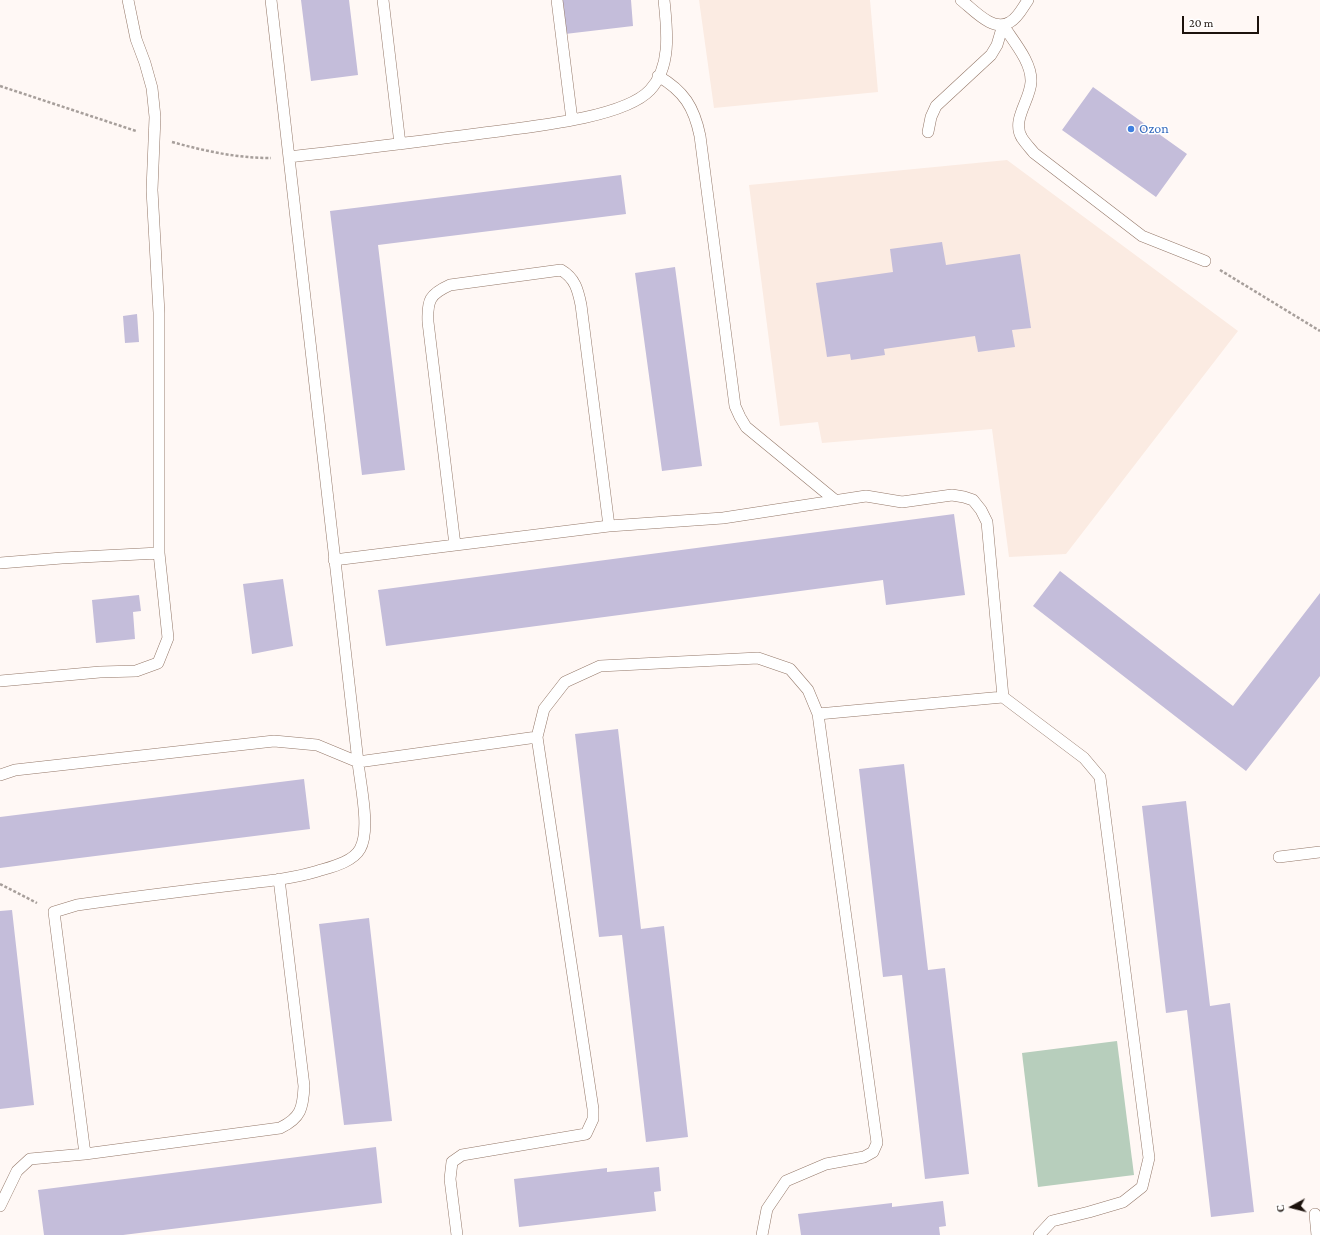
<!DOCTYPE html>
<html>
<head>
<meta charset="utf-8">
<style>
  body { margin:0 }
  #map { position:relative; width:1320px; height:1235px; overflow:hidden; background:#fff8f5; font-family:"Crimson Pro",serif }
  canvas { display:block }
  .north { position:absolute; left:1272px; top:1187px; width:40px; height:40px; -webkit-text-stroke:3px #fff; paint-order:stroke; rotate:263deg; font-size:11px; font-weight:700; line-height:16px; text-align:center; color:#1c120c }
  .north::after { content:''; display:block; margin:auto; width:14px; height:18px; background:#1c120c; clip-path:polygon(50% 0,100% 100%,50% 72%,0 100%) }
  .scale { position:absolute; left:1182px; top:16px; width:77px; height:18px; box-sizing:border-box; border:2px solid #1c120c; border-top:0; padding-left:5px; font-size:12px; line-height:14px; white-space:nowrap; color:#1c120c; -webkit-text-stroke:3px #fff; paint-order:stroke }
</style>
</head>
<body>
<div id="map">
<canvas width="1320" height="1235"></canvas>
<div class="north">С</div>
<div class="scale">20 m</div>
</div>
<script>
const ctx = document.querySelector('canvas').getContext('2d');
ctx.lineJoin = 'round';
function paint(path, color) { ctx.fillStyle = color; ctx.fill(path, 'evenodd'); }
function trace(path, color, width, dash) { ctx.strokeStyle = color; ctx.lineWidth = width; ctx.lineCap = dash ? 'butt' : 'round'; ctx.setLineDash(dash || []); ctx.stroke(path); }
function drawText(font, color, halo, rows, align = 'center') {
  ctx.font = font + ' "Crimson Pro",serif'; ctx.lineWidth = 3; ctx.setLineDash([]); ctx.textBaseline = 'middle'; ctx.strokeStyle = halo; ctx.fillStyle = color; for (const [text, x, y, turn = 0] of rows) {
    ctx.save(); ctx.translate(x, y); ctx.rotate((+turn || 0) * Math.PI / 180); ctx.textAlign = isNaN(turn) ? turn : align; if (halo) ctx.strokeText(text, 0, 0); ctx.fillText(text, 0, 0); ctx.restore();
  }
}
paint(new Path2D(`
  M699 0H870L878 92 714 108Z
  M1007 160 1238 331 1066 554 1009 557 992 429 822 443 818 422 780 426 749 185Z`), '#fbebe2');
paint(new Path2D(`
  M1117 1041 1134 1175 1038 1187 1022 1053Z`), '#b7cebc');
paint(new Path2D(`
  M301 0H349L358 75 311 81Z
  M562 0H631L633 26 565 34Z
  M1093 87 1187 154 1156 197 1062 130Z
  M621 175 626 214 378 245 405 470 362 475 330 211Z
  M942 242 946 265 1020 254 1031 328 1012 330 1015 347 978 352 975 336 884 349 885 355 851 360 850 354 827 357 816 283 893 272 890 249Z
  M675 267 702 466 662 471 635 273Z
  M137 314 139 342 125 343 123 316Z
  M954 514 965 595 886 605 883 580 386 646 378 590Z
  M1060 571 1233 706 1320 593V676L1246 771 1033 606Z
  M283 579 293 646 252 654 243 584Z
  M139 595 141 611 133 612 135 639 96 643 92 600Z
  M618 729 641 929 664 926 688 1137 646 1142 622 935 599 937 575 734Z
  M904 764 928 970 945 968 969 1174 925 1179 902 975 883 977 859 769Z
  M304 779 310 829 0 868V817Z
  M1186 801 1210 1006 1230 1003 1254 1212 1211 1217 1187 1010 1166 1013 1142 806Z
  M12 910 34 1105 0 1109V911Z
  M369 918 392 1121 344 1125 319 924Z
  M376 1147 382 1203 123 1235H44L38 1190Z
  M659 1167 661 1191 654 1192 656 1211 519 1227 514 1179 607 1168V1172Z
  M943 1201 946 1226 939 1227 940 1235H801L798 1214 892 1203V1207Z`), '#c4bdda');
const lane = new Path2D(`
  M383 0 400 144
  M557 0 572 120
  M961 0C973 9 993 33 1010 22 1018 18 1023 7 1028 0
  M1003 25C1013 41 1032 62 1031 82 1030 101 1011 120 1022 138 1026 144 1030 148 1034 153L1142 236 1205 261
  M658 76C684 91 694 107 700 136L735 406 740 417 746 427 836 501
  M928 132 931 117 936 106 991 55 997 45 1003 25
  M289 157C352 150 414 142 476 134 517 128 622 120 650 90 672 66 667 29 664 0
  M455 545 428 322C427 300 430 294 450 285L561 270C575 278 578 290 581 305L609 526
  M334 560 609 526 723 518 866 496 902 502 952 495 964 497 973 500 981 510 987 522 1003 697
  M0 563 62 558 159 553
  M0 681 100 672 136 671 158 663 168 638 159 553V313L152 190 155 117 152 88 145 63 136 39 128 0
  M818 714 1003 697 1084 758 1100 777 1149 1158 1142 1187 1123 1202 1089 1212 1052 1221 1039 1235
  M537 737 544 709 565 682 600 666 758 658 790 669 808 690 818 714 877 1143 873 1152 864 1157 826 1164 786 1181 767 1209 762 1235
  M0 775 15 770 274 741 317 745 358 762 537 737 593 1109V1119L586 1134 462 1155 452 1162 450 1179 457 1235
  M1279 857 1320 852
  M85 1154 54 912 77 905C126 898 175 892 225 886 256 882 288 880 318 871 331 867 353 862 360 849 371 830 360 783 358 762L271 0
  M0 1206 17 1171 30 1159 85 1154 280 1128C301 1118 303 1108 304 1086L279 879
  M1315 1214 1317 1235`);
trace(lane, '#947869', 12);
trace(new Path2D(`
  M0 86 136 131
  M172 142C205 151 236 158 271 158
  M1220 270 1320 331
  M0 884 37 903`), '#a79f9b', 2.5, [3, 2]);
trace(lane, '#fff', 11);
for (const [x, y, r, color] of [
  [1131,129,4,"#3f7fe0"]
]) { const dot = new Path2D(); dot.arc(x, y, r, 0, 2 * Math.PI); ctx.fillStyle = color; ctx.fill(dot); trace(dot, '#fff', 1.5); }
drawText('14px', '#366cbe', '#fff', [
  ["Ozon",1139,129]
], 'left');
</script>
</body>
</html>
